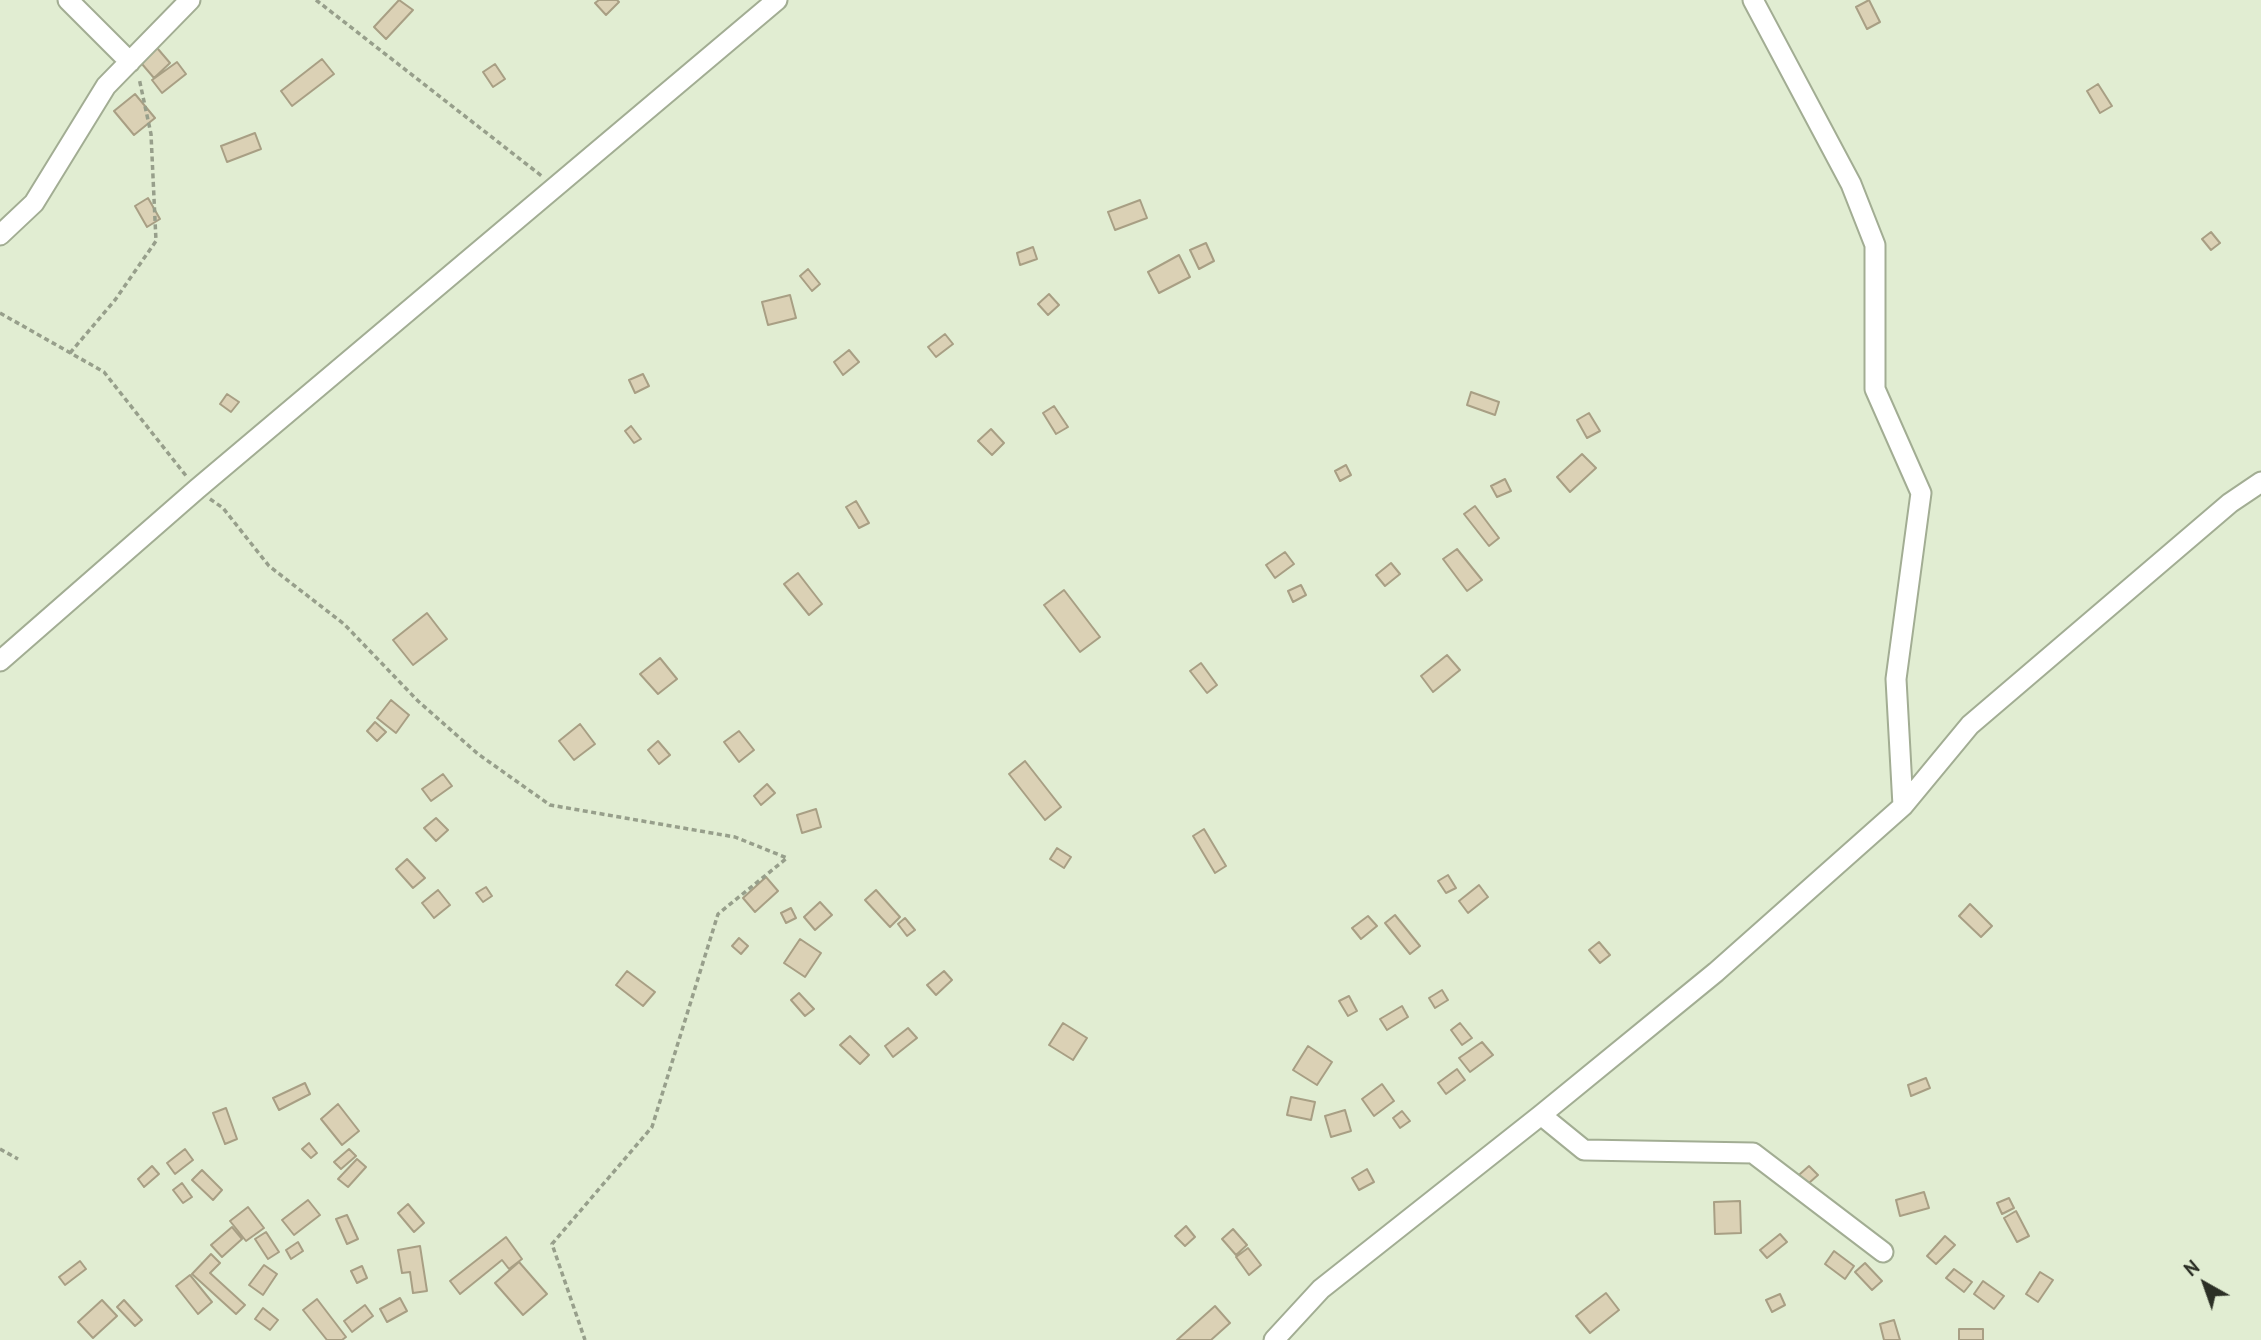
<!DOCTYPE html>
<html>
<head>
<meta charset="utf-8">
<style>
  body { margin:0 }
  #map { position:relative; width:2261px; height:1340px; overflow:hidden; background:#e1edd2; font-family:"PT Sans",sans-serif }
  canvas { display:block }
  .north { position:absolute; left:2170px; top:1249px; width:70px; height:70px; -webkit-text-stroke:5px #e1edd2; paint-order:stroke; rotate:320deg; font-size:19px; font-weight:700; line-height:28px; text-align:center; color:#2c3026 }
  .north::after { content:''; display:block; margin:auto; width:24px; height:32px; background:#2c3026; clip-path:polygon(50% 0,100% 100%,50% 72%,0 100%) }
</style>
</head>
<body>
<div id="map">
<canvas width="2261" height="1340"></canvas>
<div class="north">N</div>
</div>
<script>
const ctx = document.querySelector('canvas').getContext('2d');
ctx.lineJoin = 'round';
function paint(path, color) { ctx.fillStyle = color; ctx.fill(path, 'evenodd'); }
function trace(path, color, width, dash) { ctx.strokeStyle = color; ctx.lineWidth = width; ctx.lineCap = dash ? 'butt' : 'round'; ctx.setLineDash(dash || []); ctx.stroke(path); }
const building = new Path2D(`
  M399 0 413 10 386 39 374 27Z
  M599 0H617L619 2 606 15 595 3Z
  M1869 0 1880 22 1867 29 1856 7Z
  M152 42 170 63 154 78 136 57Z
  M322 59 334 74 292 106 281 91Z
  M177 62 186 74 162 93 152 80Z
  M495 64 505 79 493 87 483 72Z
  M2098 84 2112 106 2100 113 2087 91Z
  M135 94 155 118 134 135 114 111Z
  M255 133 261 149 227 162 221 146Z
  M148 198 160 219 147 227 135 206Z
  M1140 200 1147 218 1115 230 1108 212Z
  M2211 232 2220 243 2211 250 2202 239Z
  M1206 243 1214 261 1199 269 1190 250Z
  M1033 247 1037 259 1020 265 1017 253Z
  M1179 255 1190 277 1159 293 1148 272Z
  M808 269 820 284 812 291 800 276Z
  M1049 294 1059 305 1048 315 1038 304Z
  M790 295 796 318 768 325 762 302Z
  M945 334 953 344 936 357 928 347Z
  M849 350 859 362 843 375 834 362Z
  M643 374 649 386 635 393 629 380Z
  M1471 392 1499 402 1495 415 1467 405Z
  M227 394 239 402 231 412 220 404Z
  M1054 406 1068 427 1056 434 1043 413Z
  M1589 413 1600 431 1587 438 1577 420Z
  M631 426 641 439 634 443 625 431Z
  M991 429 1004 443 992 455 978 441Z
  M1582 454 1596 468 1570 492 1557 477Z
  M1346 465 1351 475 1340 481 1335 471Z
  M1505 479 1511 491 1497 497 1491 486Z
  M856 501 869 523 859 528 846 507Z
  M1475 506 1499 538 1489 546 1464 514Z
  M1457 549 1482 580 1467 591 1443 559Z
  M1285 552 1294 564 1275 578 1266 565Z
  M1391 563 1400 574 1385 586 1376 575Z
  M798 573 822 604 809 615 784 584Z
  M1301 585 1306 595 1293 602 1288 591Z
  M1064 590 1100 637 1080 652 1044 605Z
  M427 613 447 639 413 665 393 640Z
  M1447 655 1460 670 1433 692 1421 676Z
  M660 658 677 679 658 694 640 674Z
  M1201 663 1217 685 1207 693 1190 671Z
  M391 700 409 715 396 733 377 718Z
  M375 722 386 732 377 741 367 731Z
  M580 724 595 744 574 760 559 741Z
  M739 731 754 750 739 762 724 742Z
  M658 741 670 755 659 764 648 750Z
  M1025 761 1061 807 1045 820 1009 774Z
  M443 774 452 786 431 801 422 789Z
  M767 784 775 793 761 805 754 796Z
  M816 809 821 827 802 833 797 815Z
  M436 818 448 830 436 841 424 828Z
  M1204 829 1226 866 1215 873 1193 836Z
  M1057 848 1071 857 1064 868 1050 859Z
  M407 859 425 878 413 888 396 869Z
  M1448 875 1456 888 1446 893 1438 881Z
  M766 877 778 891 755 912 743 898Z
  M1479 885 1488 897 1468 913 1459 901Z
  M486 887 492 896 483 902 476 893Z
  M438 890 450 905 434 918 422 903Z
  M876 890 900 917 890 927 865 900Z
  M820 902 832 915 815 930 804 917Z
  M1970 904 1992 926 1981 937 1959 916Z
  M791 908 796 918 786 923 781 913Z
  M1395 915 1420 946 1410 954 1385 923Z
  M1368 916 1377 926 1361 939 1352 928Z
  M905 918 915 930 907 936 898 924Z
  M739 938 748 946 741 954 732 946Z
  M800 939 821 953 805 977 784 963Z
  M1599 942 1610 955 1600 963 1589 950Z
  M627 971 655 992 643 1006 616 985Z
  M944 971 952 980 936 995 927 985Z
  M1442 990 1448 1000 1435 1008 1429 998Z
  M799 993 814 1009 805 1016 791 1000Z
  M1349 996 1357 1011 1348 1016 1339 1001Z
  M1402 1006 1408 1017 1387 1030 1380 1019Z
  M1063 1023 1087 1038 1073 1060 1049 1045Z
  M1460 1023 1472 1038 1462 1045 1451 1030Z
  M908 1028 917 1038 893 1057 885 1046Z
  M850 1036 869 1055 860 1064 840 1045Z
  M1482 1042 1493 1055 1470 1072 1459 1058Z
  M1308 1046 1332 1062 1317 1085 1293 1070Z
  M1457 1069 1465 1080 1446 1094 1438 1083Z
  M1926 1078 1930 1088 1911 1096 1908 1085Z
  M305 1083 310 1094 279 1110 273 1098Z
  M1382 1084 1394 1101 1374 1116 1362 1099Z
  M1291 1097 1315 1102 1311 1120 1287 1115Z
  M338 1104 359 1131 342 1145 321 1119Z
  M226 1108 237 1139 225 1144 213 1113Z
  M1345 1110 1351 1131 1331 1137 1325 1116Z
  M1402 1111 1410 1121 1400 1128 1393 1118Z
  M309 1143 317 1153 311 1158 302 1149Z
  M185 1149 193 1160 175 1174 167 1163Z
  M349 1149 356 1156 341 1169 334 1162Z
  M357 1159 366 1167 348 1187 338 1179Z
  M152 1166 159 1174 144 1187 138 1179Z
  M1809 1166 1818 1175 1800 1191 1791 1182Z
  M1367 1169 1374 1182 1359 1190 1352 1178Z
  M202 1170 222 1190 213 1200 192 1180Z
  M182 1183 192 1197 183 1203 173 1190Z
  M1924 1192 1929 1208 1900 1216 1896 1200Z
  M2009 1198 2014 1208 2002 1214 1997 1203Z
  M308 1200 320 1215 294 1235 282 1220Z
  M1740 1201 1741 1233 1715 1234 1714 1202Z
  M408 1204 424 1223 414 1232 398 1213Z
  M248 1207 264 1228 246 1241 230 1221Z
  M2016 1211 2029 1236 2017 1242 2004 1218Z
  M347 1215 358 1239 347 1244 336 1219Z
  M1186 1226 1195 1237 1185 1246 1175 1236Z
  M232 1227 242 1239 222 1257 211 1245Z
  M1233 1229 1247 1245 1236 1255 1222 1239Z
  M266 1232 279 1252 268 1259 255 1239Z
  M1780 1234 1787 1242 1767 1258 1760 1250Z
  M1945 1236 1955 1245 1936 1264 1927 1256Z
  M506 1237 522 1259 509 1269 502 1260 460 1294 450 1281Z
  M298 1242 303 1251 291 1259 286 1250Z
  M420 1246 427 1291 413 1293 410 1272 402 1273 398 1250Z
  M1248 1248 1261 1265 1249 1275 1236 1257Z
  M1834 1251 1854 1266 1845 1279 1825 1264Z
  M211 1254 220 1263 210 1273 245 1305 236 1314 192 1274Z
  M80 1261 86 1269 65 1285 59 1277Z
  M519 1262 547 1294 523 1315 495 1283Z
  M1865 1263 1882 1281 1872 1290 1855 1272Z
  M264 1265 277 1274 263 1295 249 1285Z
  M362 1266 367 1278 357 1283 351 1271Z
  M1954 1269 1972 1282 1964 1292 1946 1278Z
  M2040 1272 2053 1280 2038 1302 2026 1294Z
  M190 1275 212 1302 198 1314 176 1286Z
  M1983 1281 2004 1296 1994 1309 1974 1294Z
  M1606 1293 1619 1310 1590 1333 1576 1316Z
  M1780 1294 1785 1305 1772 1312 1766 1300Z
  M400 1298 407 1311 387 1322 380 1309Z
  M317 1299 346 1337 342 1340H327L303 1310Z
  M102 1300 117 1316 93 1338 78 1322Z
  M124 1300 142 1320 135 1326 117 1307Z
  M365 1305 373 1316 352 1332 344 1321Z
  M1215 1306 1230 1323 1211 1340H1177Z
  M263 1308 278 1320 270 1330 255 1319Z
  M1894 1320 1900 1340H1884L1880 1324Z
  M1959 1329H1983V1340H1959Z`);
paint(building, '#dbd1b5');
trace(building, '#a89f84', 2);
const street = new Path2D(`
  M68 0 130 62
  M1753 0 1851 184 1875 245V389L1921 493 1896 679 1903 806
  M0 235 34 203 106 86 190 0
  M0 661 197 489 777 0
  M1541 1115 1584 1150 1753 1153 1883 1252
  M1274 1340 1321 1289 1541 1115 1716 972 1903 806 1970 725 2230 503 2261 482`);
trace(street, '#a2ad93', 23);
trace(new Path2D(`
  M316 0 543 177
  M0 313 104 372 187 477
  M70 353 115 300 156 241 151 134 139 78
  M210 499 223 508 269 566 344 624 418 701 478 754 550 805 735 837 787 858 718 914 652 1127 552 1244 585 1340
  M0 1149 18 1159`), '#979f8b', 3.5, [5, 3.5]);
trace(street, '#fff', 19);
</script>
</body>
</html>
